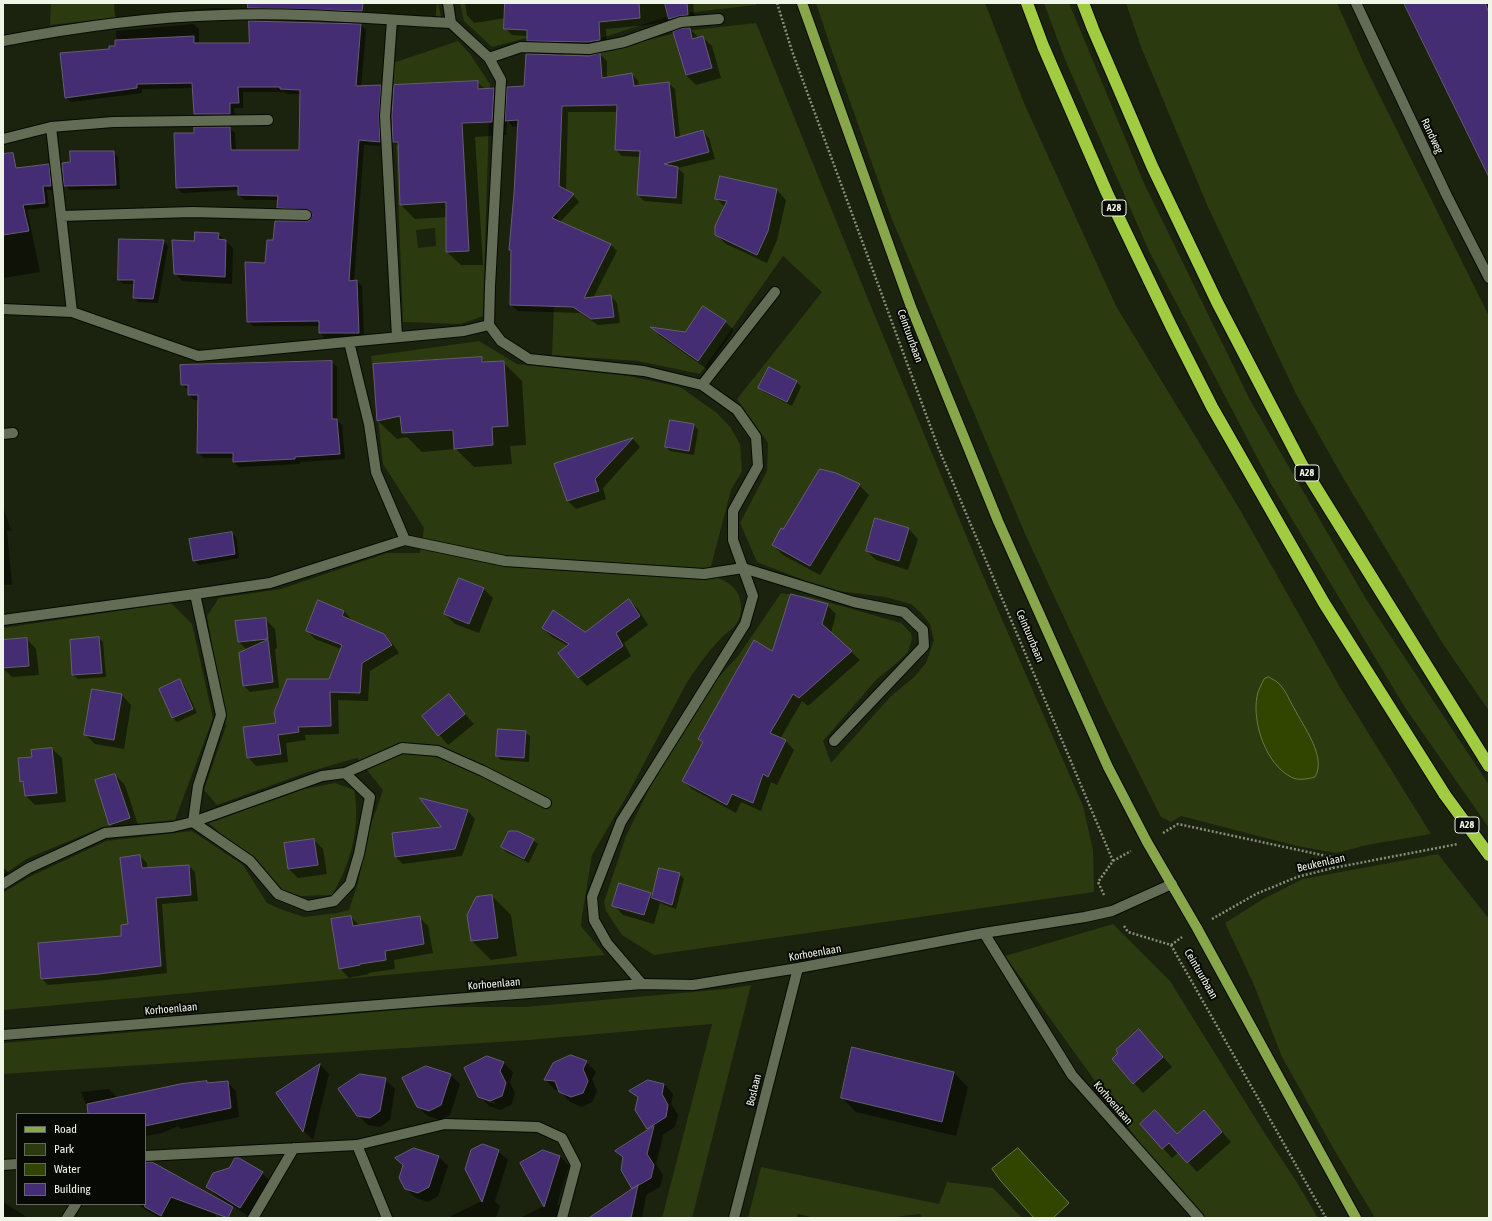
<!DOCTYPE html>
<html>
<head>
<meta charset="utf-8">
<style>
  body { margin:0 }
  #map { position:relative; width:1492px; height:1221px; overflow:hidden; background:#1b220e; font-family:"Asap Condensed",sans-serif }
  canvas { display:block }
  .frame { position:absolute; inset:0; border:4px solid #eff5e7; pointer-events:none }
  .legend { position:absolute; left:16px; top:1113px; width:130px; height:92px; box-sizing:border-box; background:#070a04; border:1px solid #64685f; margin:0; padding:5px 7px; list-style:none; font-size:12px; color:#eff5e7 }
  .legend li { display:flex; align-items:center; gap:8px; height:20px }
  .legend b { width:20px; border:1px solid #64685f }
</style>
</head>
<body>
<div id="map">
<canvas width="1492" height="1221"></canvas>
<div class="frame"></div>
<ul class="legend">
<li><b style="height:5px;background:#88a64a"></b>Road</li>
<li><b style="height:11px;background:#2c3a0f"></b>Park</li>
<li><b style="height:11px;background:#324500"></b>Water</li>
<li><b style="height:11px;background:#452d73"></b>Building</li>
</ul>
</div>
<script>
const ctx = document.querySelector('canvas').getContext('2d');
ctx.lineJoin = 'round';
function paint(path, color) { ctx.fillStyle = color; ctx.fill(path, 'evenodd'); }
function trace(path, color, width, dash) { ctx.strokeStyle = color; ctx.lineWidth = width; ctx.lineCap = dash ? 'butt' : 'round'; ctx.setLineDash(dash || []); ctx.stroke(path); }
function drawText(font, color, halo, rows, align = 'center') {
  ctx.font = font + ' "Asap Condensed",sans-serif'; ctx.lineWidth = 4; ctx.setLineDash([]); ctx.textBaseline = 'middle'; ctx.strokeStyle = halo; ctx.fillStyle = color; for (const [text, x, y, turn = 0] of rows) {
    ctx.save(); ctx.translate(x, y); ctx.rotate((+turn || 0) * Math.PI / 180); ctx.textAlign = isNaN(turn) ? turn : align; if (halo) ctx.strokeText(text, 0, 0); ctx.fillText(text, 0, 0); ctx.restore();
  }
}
paint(new Path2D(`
  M51 3H438L441 17 212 8 50 25Z
  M460 3H756V5L676 14 598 39 531 37 492 47 464 21Z
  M816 3H985L1024 103 1116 306 1239 508 1341 689 1431 834 1367 845 1336 853 1297 846 1181 816 1171 822 1161 817 1104 703 1026 536 891 217 833 54ZM1264 679 1287 695 1294 710 1276 765 1264 746 1256 716 1257 696Z
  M1044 3H1069L1143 181 1250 400 1366 599 1489 785V828L1404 706 1271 484 1149 251 1064 57Z
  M1126 3H1337L1366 68 1489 316V711L1443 644 1342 476 1297 396 1208 207 1141 47Z
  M756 23 870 304 978 564 1083 806 1093 850 1094 892 654 955 622 935 606 911 604 902 626 836 652 783 713 683 739 655 781 593 810 597 901 623 911 633 912 639 908 652 899 661 876 680 823 741 831 763 890 697 914 677 926 663 934 640 930 624 921 613 911 604 885 597 839 591 806 581 757 562 740 523 767 471 768 443 737 399 822 292 783 256 700 374 638 361 552 355 564 54 607 50 684 31Z
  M458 41 470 54 490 84 483 316 461 324 403 322 393 63ZM435 228 436 246 418 248 416 230Z
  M479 341 517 364 629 376 680 387 717 413 731 428 740 444 742 471 731 490 709 574C726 581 740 586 741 606 742 612 740 618 737 623 733 629 726 633 721 638 708 652 696 668 686 684L629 792 592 855 582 916 581 926 605 955 3 1010V893L27 878 106 841 192 831 243 865 267 903 283 910 304 917 337 913 349 910 358 883 368 833 383 790 357 758 308 772 217 805 204 790 226 726 207 616 219 598 281 589 387 553H420L424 528 383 464 371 356Z
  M171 603 192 624 213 718 175 820 103 827 28 858 3 875V628Z
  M335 783 354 790C361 826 351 863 332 895L300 896 278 888 209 823 304 789Z
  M1438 854 1489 919V1218H1375L1332 1146 1282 1057 1254 985 1225 923 1265 898 1303 879Z
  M1113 924 1170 981 1262 1129 1296 1181 1318 1218H1205L1154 1163 1005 956Z
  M751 985 692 1218H662L712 1024 529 1040 3 1074V1043L434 1007H524L726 989Z
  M761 1167 939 1204 947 1182 993 1188 1022 1218H922L920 1214 886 1218H748Z`), '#2c3a0f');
const water = new Path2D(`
  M1269 677C1271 679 1275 680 1277 682 1285 688 1289 700 1294 708 1303 726 1327 757 1315 777 1308 779 1298 781 1291 777 1266 764 1252 723 1257 696 1258 690 1262 684 1264 679Z
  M1018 1148 1069 1203 1053 1218H1034L1000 1180 992 1169Z`);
paint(water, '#324500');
trace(water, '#6b7a45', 1);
paint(new Path2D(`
  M114 3H437L435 21 253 11 124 26 115 16Z
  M465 3H693L695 22 673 21 647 25 606 29 607 47 535 48 528 40V36L512 35 505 28 506 18 474 23 467 15Z
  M1405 3H1489V174Z
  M250 22 361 25 366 30 361 87 380 86 385 91 384 146 364 145 354 281H357L362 286 364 337 325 338 320 333V326H253L248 321 274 241 309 222 313 214 283 212 278 207V200H244L239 195V190L182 193 177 188 195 134V128H230L235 133 236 151H300L301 94H286L284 92H243V108H234L235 119H200L195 114 194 88 142 89V93L71 102 66 97 110 50 117 47 116 31 194 24 199 29V44H250Z
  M690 29 699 38 702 37 712 46 721 78 696 85 686 75 674 32Z
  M600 54 607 61V78L632 74 638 81 639 87 668 83 675 89 680 137 702 131 709 138 715 159 678 168 684 174 682 204 644 201 638 195 640 157 622 156 616 150 618 112H568L566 191 573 195 579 202 560 222 611 245 617 251 593 298 611 296 617 303 620 323 598 325 580 313 518 311 511 305 512 252 510 249 515 193 519 126 513 127 507 120 506 135 475 137 483 265H461L447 252V217L415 219 401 205 399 147 394 142 477 82 485 89H494L507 102 525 87 589 56Z
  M113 152 118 157 120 189 70 190 65 185 71 163Z
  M48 165 53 170 55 190H47L49 207 27 210 40 272 3 278V170Z
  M721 178 777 190 786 200 777 240 767 263 726 244 716 234 725 207 716 198Z
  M218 234 233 248 232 284 182 281 175 273Z
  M163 241 168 246 158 303 139 302 134 298 135 284H124L119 280Z
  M725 322 734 330 707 369 660 336 653 328 685 333Z
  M481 358 486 363 503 362 522 381 526 445 510 446 512 464 474 467 456 449 422 452 407 437 397 439 378 421Z
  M332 362 337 367V420L342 425 345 459 300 462V464L239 467 234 462V458H204L198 453 199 400H194L189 395V390L182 385Z
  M769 368 797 382 801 387 792 406 764 392 759 388Z
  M694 425 698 430 694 455 670 451 666 447Z
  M633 439 640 447 603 488 606 499 576 509 568 501 555 465Z
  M859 485 869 495 820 575 783 555 773 545 783 530Z
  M3 507 11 530 7 531 12 585H3Z
  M876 520 909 529 918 539 908 570 876 560 867 551Z
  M231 533 236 537 239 558 199 565 194 560Z
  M484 589 493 598 479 633 455 624 445 614Z
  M629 600 638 609 648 625 624 643 631 656 587 686 578 677 568 646 552 637 543 628 585 633Z
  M827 605 836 614 831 633 860 660 808 706 802 701 780 739 786 741 794 750 777 785 771 782 761 811 741 802 736 813 692 789 683 781 703 743 699 739 773 653Z
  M344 611 352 620 351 621 384 635 392 643 399 653 370 671 368 701 338 700 339 734 305 735 306 740 286 743 288 762 256 766 248 757 277 724 330 680 341 649 315 639 307 631Z
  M265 619 275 629 277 648 275 649 279 688 250 692 243 685 247 650 239 642Z
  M99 638 103 642 106 677 78 679 73 675Z
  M27 639 36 649 39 675 12 677 3 668V641Z
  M180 681 184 685 197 713 177 722 173 718Z
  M122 695 131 705 124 749 95 744 85 734Z
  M449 696 474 724 448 745 423 716Z
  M525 732 530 736 529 762 501 760 497 756Z
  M52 749 62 758 66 802 35 805 26 796 24 784 21 781 33 758Z
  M115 775 125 785 139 828 119 834 110 825Z
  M422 799 468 811 475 819 462 856 403 864 396 857 443 828Z
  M314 840 323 849 327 874 298 878 288 868Z
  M533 840 538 844 529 863 506 852 502 847Z
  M140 856 147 863V869L189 866 195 872 198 901 162 904 167 973 106 980 48 985 42 979 123 937 129 925Z
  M3 867 9 873 3 880Z
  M679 874 684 879 676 909 660 903 654 924 623 915 614 905 651 894 653 896Z
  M492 896 511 915 517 956 491 960 472 941Z
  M351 917 360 926 419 917 428 926 433 953 394 960 395 969 368 973 369 974 349 978 340 968Z
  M1148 1040 1172 1067 1143 1093 1134 1083Z
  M503 1062 513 1072 510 1082 515 1094 511 1105 500 1110 489 1106 479 1096ZM483 1098 495 1102V1104L483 1100Z
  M586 1062 596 1072 592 1079 597 1091 592 1102 582 1107 570 1102 559 1090H555L546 1080 554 1064Z
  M320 1065 329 1074 313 1140 304 1131 278 1093Z
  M954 1073 968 1087 956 1136 856 1112 842 1098Z
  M450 1075 460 1084 450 1115 440 1120 428 1116 418 1107Z
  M385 1079 395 1089 390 1120 380 1127 368 1125 358 1115Z
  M206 1082 209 1084 227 1082 236 1091 239 1117 181 1129 178 1126 162 1133 145 1136V1114H90L81 1092 109 1089 118 1099Z
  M664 1084 673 1094 671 1104 678 1115 675 1127 662 1135 663 1137 656 1164 663 1175 660 1187 646 1195 642 1218H632L635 1204H633L631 1218H608L633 1189 624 1159 616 1151 650 1130 648 1128 639 1099 631 1091Z
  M1204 1111 1231 1142 1197 1172 1179 1152 1172 1158 1141 1124 1178 1135Z
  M498 1151 508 1160 495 1201 500 1206 496 1218H450L451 1216 482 1201Z
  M560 1156 569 1166 557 1204 563 1210 560 1218H520L544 1206Z
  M439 1157 448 1166 438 1196 428 1202 416 1198 406 1189 404 1166 396 1158Z
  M145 1171 218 1204 215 1218H160L144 1209 139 1204H145Z
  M262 1173 272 1183 250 1217 217 1196 207 1187Z
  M3 1202 28 1218H3Z
  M798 1214 815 1218H797Z`), '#0007');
const building = new Path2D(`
  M248 3H363L362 11 248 8Z
  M505 3H639L640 18 599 22 600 40 588 42 527 41V30L504 29Z
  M665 3H687L688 15 679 16 669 19Z
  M1404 3H1485L1489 13V177Z
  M249 21 361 24 356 86 381 85 379 116 380 142 359 140 349 281 357 280 359 333H319V321L247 322 245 262 265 263 267 240H273L275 221H309L312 216 310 210 277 208 278 196 238 195V186L176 188 174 133H194V127H230L231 150H299L300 90 280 89V87H238L239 103H230V114H194L192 83 137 84V88L65 98 60 53 109 49V46H115V40L194 36V43H249Z
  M682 28H690L692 39 703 36 712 68 686 75 673 32Z
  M600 53 602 78 632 73 634 86 669 82 675 138 703 130 709 152 664 164 678 167 676 198 637 195 640 151 615 150 617 105 562 106 559 186 574 194 552 218 611 244 584 298 611 295 614 317 591 319 573 307 510 305 511 250H509L514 193 518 120 505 121 507 87 524 86 526 54 589 56Z
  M478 81V89L494 88 492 122 462 123 469 251 446 252V202L400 205 398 142H393L392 116 394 85Z
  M70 151H114L116 185 64 186 62 163 70 162Z
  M13 153 16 168 49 164 51 186H43L45 203 23 205 29 231 3 235V154Z
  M720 176 777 189 768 231 757 255 715 235V226L727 201 715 199Z
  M195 232 219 233 218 239 226 240 225 277 174 274 172 240 194 241Z
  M119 239 164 240 153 299 133 298 134 280H118Z
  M703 306 726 321 698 361 650 327 685 332Z
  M482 357V362L504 361 508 426 492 427 493 445 454 449 453 430 402 433 400 416 377 421 373 364Z
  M332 361V419H337L340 454 295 457V459L233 462V453H197L198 395H188V385H181L180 365Z
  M769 367 797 381 787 402 758 388Z
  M670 420 694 424 689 451 665 447Z
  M633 438 595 479 599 491 567 501 554 464Z
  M820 469 836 473 860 484 810 566 772 545 781 528 783 529Z
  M875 518 909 528 899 561 866 551Z
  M232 532 235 554 193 561 189 539Z
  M459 578 484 588 469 624 444 614Z
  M791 594 828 604 822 624 852 651 799 698 793 694 770 733 786 740 768 777 763 774 753 803 732 794 727 805 682 781 703 742 698 739 754 640 772 651Z
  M629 599 640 616 616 633 623 646 578 678 558 653 569 644 542 628 553 610 585 632Z
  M318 600 344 611 342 616 384 634 392 645 362 663 360 693 330 692 331 726 298 727 299 732 278 735 281 754 247 758 243 727 276 723 274 712 287 679H329L342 645 306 631Z
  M266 618 268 639 238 642 235 621Z
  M99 637 102 673 72 675 70 640Z
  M27 638 29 666 3 668V640Z
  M268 640 273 682 243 686 239 653Z
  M180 679 193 709 172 718 159 689Z
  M92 689 122 694 114 740 84 735Z
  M449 694 465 714 438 736 422 716Z
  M498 729 526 731 524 758 496 756Z
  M52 748 57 793 25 796 23 781 20 782 18 758 32 757 31 750Z
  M115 774 130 818 109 825 95 780Z
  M420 798 468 810 455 849 395 857 392 833 441 827Z
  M509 831H517L534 839 524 859 501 847Z
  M314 839 318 865 288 869 284 843Z
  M140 855 142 868 189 865 191 895 156 898 161 966 99 974 41 979 38 943 121 936V925L128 924 120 858Z
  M659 868 680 873 672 905 652 898Z
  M619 883 651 893 644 915 612 906Z
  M492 895 498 938 471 941 467 915 476 897Z
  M351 916 353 926 420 916 424 944 385 951 386 960 360 964V965L339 969 331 919Z
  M1139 1029 1163 1057 1133 1084 1112 1059 1118 1053 1116 1050Z
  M852 1047 954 1072 942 1122 841 1098Z
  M571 1055 587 1061 583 1069 588 1081 583 1093 571 1097 559 1092 555 1081 544 1080 553 1063Z
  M487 1056 504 1062 500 1071 506 1083 502 1096 490 1101 478 1097 464 1068Z
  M320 1064 303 1132 276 1093Z
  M426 1066 451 1074 441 1105 429 1111 417 1107 402 1078Z
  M360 1074 386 1078 380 1111 370 1118 357 1116 338 1089Z
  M648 1080 664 1084 662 1094 668 1105 666 1117 647 1129 635 1110 638 1097 629 1091Z
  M207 1081V1083L228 1081 231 1108 145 1126V1114H88L87 1104 180 1084Z
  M1155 1110 1177 1134 1204 1110 1222 1132 1187 1163 1169 1143 1162 1149 1140 1124Z
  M654 1126 647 1154 654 1165 651 1178 632 1189 621 1170 623 1157 615 1151Z
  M483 1144 499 1150 482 1202 465 1169 471 1150Z
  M414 1148 439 1156 429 1187 418 1193 405 1189 399 1178 403 1165 395 1158Z
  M543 1150 560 1156 544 1207 520 1163Z
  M235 1158H239L263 1172 240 1208 206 1187 213 1173 229 1168Z
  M145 1162H152L233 1207 228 1218 171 1197 161 1216 145 1207Z
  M638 1185 631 1218H589Z`);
paint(building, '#452d73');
trace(building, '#635d75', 1);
const lane = new Path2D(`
  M448 3 451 23 489 58 501 80 490 286 489 325 501 341 529 359 644 371 702 385
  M392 20 385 116 397 337
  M3 41C76 27 148 17 222 15 299 12 375 19 451 23
  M489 58 521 47 589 49 624 42 681 22 719 19
  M51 127 72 312
  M3 139 51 127 113 122 268 120
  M61 216 192 212 306 215
  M3 309 72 312 198 356 464 331 489 325
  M349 342 369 424 376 472 405 540
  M3 434 13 433
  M3 620 195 594 270 583 405 540 505 561 704 574 743 568 854 602 904 612 923 630 924 646 834 741
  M345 773 370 797 359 854 350 884 334 901 308 906 278 894 250 861 193 822 322 776Z
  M345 773 402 748 438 751 483 771 546 803
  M3 884 29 868 105 833 172 827 193 822 198 786 221 715 195 594
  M984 933 1072 1075 1199 1218
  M642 984 607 943 594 920 592 897 621 822 745 624 753 596 733 540V511L758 466 756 437 737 410 702 385 775 292
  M357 1145 445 1124 538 1127 562 1138 576 1165 562 1218
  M145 1156 357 1145 387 1218
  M3 1165 17 1164
  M67 1218 76 1204
  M253 1218 294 1148`);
const street = new Path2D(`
  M1356 3 1447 196 1489 278
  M3 1035 642 984 693 985 798 968 984 933 1085 917 1112 911 1172 884
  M734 1218 798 968`);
const primary = new Path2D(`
  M802 3 911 307 998 521 1108 767 1147 842 1197 928 1356 1218`);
const highway = new Path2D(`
  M1027 3 1043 46 1107 193 1171 326 1212 407 1324 603 1445 795
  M1083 3 1093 29 1152 166 1217 302 1302 465 1489 766`);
trace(lane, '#060b00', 12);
trace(street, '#060b00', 12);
trace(primary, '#060b00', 12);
trace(highway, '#060b00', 14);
trace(new Path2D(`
  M777 3 792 51 938 447 1113 861 1098 882 1104 895
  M1163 833 1178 824 1331 857 1333 868
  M1113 861 1131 851
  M1212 919 1256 894 1297 877 1333 868 1458 844
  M1124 926 1128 932 1171 945 1326 1218
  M1171 945 1182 937`), '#888e7d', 2.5, [2, 2]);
trace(lane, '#636d55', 10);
trace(street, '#636d55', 10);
trace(primary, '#88a64a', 10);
trace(highway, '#a1cc42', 12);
const highwayBridge = new Path2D(`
  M1445 795 1489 855`);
trace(highwayBridge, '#060b00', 14, []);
trace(highwayBridge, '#a1cc42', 12);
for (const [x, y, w] of [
  [1114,208,24],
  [1307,473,24],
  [1467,825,24]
]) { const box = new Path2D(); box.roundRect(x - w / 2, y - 8, w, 16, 3); ctx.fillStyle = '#070a04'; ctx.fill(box); trace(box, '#eff5e7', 1); }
drawText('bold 10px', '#eff5e7', null, [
  ["A28",1114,208],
  ["A28",1307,473],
  ["A28",1467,825]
]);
drawText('11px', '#eff5e7', '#070a04', [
  ["Randweg",1432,136,65],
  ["Ceintuurbaan",910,336,70],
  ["Ceintuurbaan",1030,636,67],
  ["Beukenlaan",1321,863,-13],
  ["Korhoenlaan",815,953,-10],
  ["Ceintuurbaan",1201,974,60],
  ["Korhoenlaan",494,984,-5],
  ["Korhoenlaan",171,1009,-5],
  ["Boslaan",754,1090,-76],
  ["Korhoenlaan",1113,1103,49]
]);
</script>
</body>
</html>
